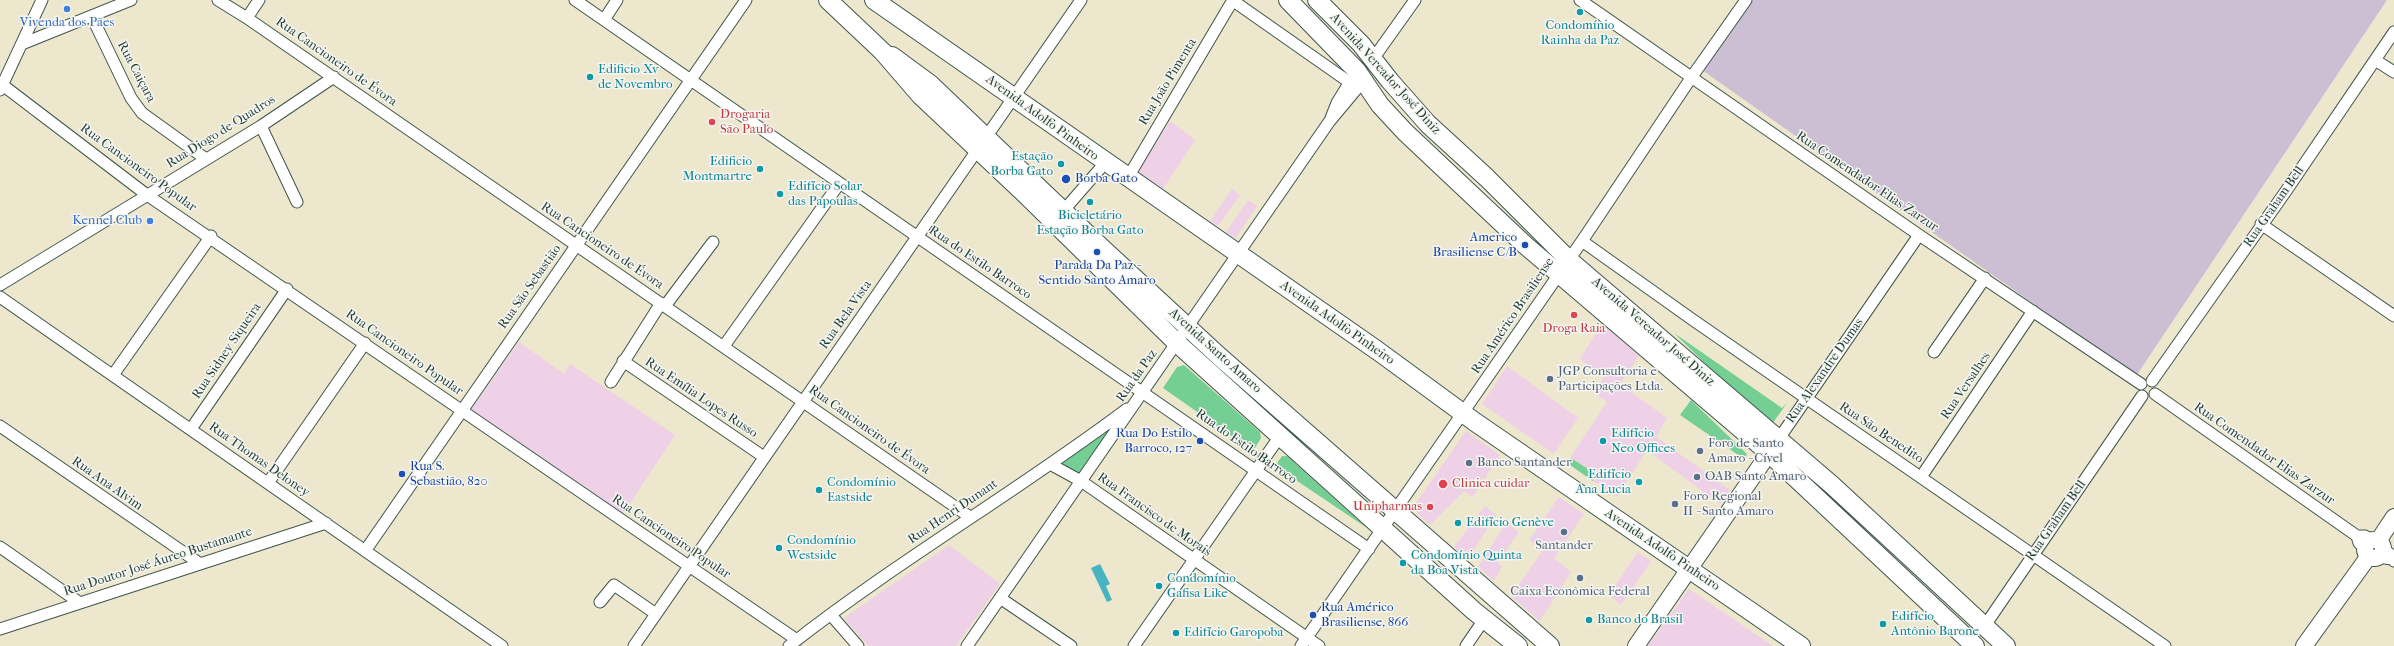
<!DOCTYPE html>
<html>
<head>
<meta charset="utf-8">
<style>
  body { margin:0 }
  canvas { display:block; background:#ede7ce }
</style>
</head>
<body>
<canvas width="2394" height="646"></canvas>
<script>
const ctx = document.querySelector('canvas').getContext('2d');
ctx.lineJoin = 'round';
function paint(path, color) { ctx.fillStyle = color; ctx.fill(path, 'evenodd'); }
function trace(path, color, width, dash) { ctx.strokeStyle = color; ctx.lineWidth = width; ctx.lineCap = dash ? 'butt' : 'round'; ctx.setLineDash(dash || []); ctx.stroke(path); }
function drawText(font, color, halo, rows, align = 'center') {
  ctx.font = font + ' "IM FELL French Canon",serif'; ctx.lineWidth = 3; ctx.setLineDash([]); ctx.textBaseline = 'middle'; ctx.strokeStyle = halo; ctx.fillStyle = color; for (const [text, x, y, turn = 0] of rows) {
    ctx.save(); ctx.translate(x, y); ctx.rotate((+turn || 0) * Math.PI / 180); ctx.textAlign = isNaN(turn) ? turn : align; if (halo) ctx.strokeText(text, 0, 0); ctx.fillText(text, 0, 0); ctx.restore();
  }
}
paint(new Path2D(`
  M1170 121 1195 140 1163 189 1137 172Z
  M1232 189 1240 195 1218 226 1210 221Z
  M1248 200 1257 206 1236 238 1226 232Z
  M1602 323 1639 356 1620 384 1667 418 1656 437 1730 490 1720 504 1647 450 1617 497 1567 463 1607 402 1594 393 1604 377 1580 359Z
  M519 342 564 374 570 364 675 435 623 514 470 411Z
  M1507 366 1578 418 1554 454 1482 404Z
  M1466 431 1500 455 1473 497 1464 491 1430 525 1415 511 1414 506Z
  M1559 497 1584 514 1554 558 1571 572 1540 621 1511 596 1543 550 1529 540Z
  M1485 506 1496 515 1468 559 1454 547Z
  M1506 523 1519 532 1498 562 1502 567 1494 581 1478 567Z
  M949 545 1000 584 956 646H868L844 618Z
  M1638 552 1651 561 1621 605 1609 595Z
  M1689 589 1711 604 1773 646H1648Z`), '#eed0e7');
paint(new Path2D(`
  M1753 0H2387L2136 376 1702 70Z`), '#ccbed3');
paint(new Path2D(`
  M1674 333 1782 408 1787 403 1770 427Z
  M1184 365 1260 432 1261 438 1253 451 1163 388 1177 367Z
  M1691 400 1747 454 1744 459 1680 415Z
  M1121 420 1081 478 1054 463Z
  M1282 456H1287L1367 528 1275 466Z
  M1571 458 1597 475 1593 481 1567 463Z`), '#75cf95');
paint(new Path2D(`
  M1100 564 1110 584 1106 586 1112 600 1107 602 1091 568Z`), '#47b5c1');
const street = new Path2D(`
  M218 0 247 18 970 517
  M575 0 1369 549
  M1232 0 1349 82
  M1580 0 1919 235 2141 384
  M92 17 131 98 142 113 206 159
  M247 18 259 0
  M604 20 617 0
  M22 44 131 0
  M1373 59 1415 0
  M2375 60 2394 72
  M0 83 147 195 797 640
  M0 90 42 0
  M1331 118 1337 103 1353 77
  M261 126 297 202
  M1127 179 1233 0
  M1064 210 1105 163
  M2261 224 2394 316
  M1582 241 1693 320 2165 646
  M0 285 261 126 334 77
  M0 297 502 646
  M665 306 713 242
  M724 346 839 184
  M1934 352 1985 278
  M623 361 764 457
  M113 375 211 236
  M2152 381 2286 191 2394 32
  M611 382 661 303
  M2155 394 2357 536 2359 543 2365 548
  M0 426 199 563
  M191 429 287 289
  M1778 440 1919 235
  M1050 464 1081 481 1319 646
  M1921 477 2033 311
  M268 483 365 343
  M2357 536H2365L2372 541
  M0 547 80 603
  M2383 549 2390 554 2394 561
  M365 551 746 0
  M2378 557 2392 559
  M1000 598 1071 646
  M600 602 614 585 656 614
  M831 615 858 646
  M1984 627 2142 396
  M0 629 326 523
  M634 646 1081 0
  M789 646C897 561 1017 492 1127 409
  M967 646 1329 122 1364 80
  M1134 646 1280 436
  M1301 646 1582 241 1691 78 1746 0
  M1466 646 1485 618`);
const secondary = new Path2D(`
  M2365 549a9 9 0 1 1 18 0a9 9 0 1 1-18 0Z
  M2378 541 2394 517
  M1636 646 1776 443
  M2304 646 2369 556`);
const primary = new Path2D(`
  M828 0 883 52 921 96 1025 194 1177 343 1474 611 1518 646
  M874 0 1378 351 1475 422 1801 646
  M1288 0 1357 71 1380 105 1405 132 1525 245 1769 453 1975 646
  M1317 0 1361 44 1390 81 1428 124 1487 178 1569 260 1832 485 2006 646
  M892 56 930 84 1103 249 1220 357 1550 646`);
trace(street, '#3e564b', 13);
trace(secondary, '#3e564b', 18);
trace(primary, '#3e564b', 20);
trace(street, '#fff', 11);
trace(secondary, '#fff', 16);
trace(primary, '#fff', 18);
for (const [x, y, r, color] of [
  [67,9,4,"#3f7fe0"],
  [1580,12,4,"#0f9aa8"],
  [590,77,4,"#0f9aa8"],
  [712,122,4,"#e0444e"],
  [1061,164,4,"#0f9aa8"],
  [760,169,4,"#0f9aa8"],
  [1066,179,5,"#1a4fb4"],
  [780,194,4,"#0f9aa8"],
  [1090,202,4,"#0f9aa8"],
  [150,221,4,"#3f7fe0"],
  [1525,245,4,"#1a4fb4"],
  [1097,252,4,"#1a4fb4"],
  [1574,315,4,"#e0444e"],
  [1550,379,4,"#5c6f8a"],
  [1200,441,4,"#1a4fb4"],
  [1603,441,4,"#0f9aa8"],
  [1700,451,4,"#5c6f8a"],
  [1469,463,4,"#5c6f8a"],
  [402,474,4,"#1a4fb4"],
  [1697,477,4,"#5c6f8a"],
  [1639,482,4,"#0f9aa8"],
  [1443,484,5,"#e0444e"],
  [819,490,4,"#0f9aa8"],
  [1675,504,4,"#5c6f8a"],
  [1430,507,4,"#e0444e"],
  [1458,523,4,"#0f9aa8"],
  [1564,532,4,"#5c6f8a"],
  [779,548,4,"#0f9aa8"],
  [1403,563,4,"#0f9aa8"],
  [1580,578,4,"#5c6f8a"],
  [1159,586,4,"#0f9aa8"],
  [1313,615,4,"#1a4fb4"],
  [1589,620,4,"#0f9aa8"],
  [1883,624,4,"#0f9aa8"],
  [1176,633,4,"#0f9aa8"]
]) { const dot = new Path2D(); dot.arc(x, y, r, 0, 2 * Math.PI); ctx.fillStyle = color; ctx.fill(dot); trace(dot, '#f6f6f2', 1.5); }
drawText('13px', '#366cbe', '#f6f6f2', [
  ["Vivenda dos Pães",67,23],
  ["Kennel Club",142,221,"right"]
]);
drawText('13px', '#0d838f', '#f6f6f2', [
  ["Condomínio",1580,26,"center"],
  ["Rainha da Paz",1580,41,"center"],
  ["Edificio Xv",598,70],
  ["de Novembro",598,85],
  ["Estação",1053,157,"right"],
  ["Borba Gato",1053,172,"right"],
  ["Edificio",752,162,"right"],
  ["Montmartre",752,177,"right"],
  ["Edifício Solar",788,187],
  ["das Papoulas",788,202],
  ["Bicicletário",1090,216,"center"],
  ["Estação Borba Gato",1090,231,"center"],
  ["Edifício",1611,434],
  ["Neo Offices",1611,449],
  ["Edifício",1631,475,"right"],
  ["Ana Lucia",1631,490,"right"],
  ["Condomínio",827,483],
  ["Eastside",827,498],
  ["Edifício Genève",1466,523],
  ["Condomínio",787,541],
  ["Westside",787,556],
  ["Condomínio Quinta",1411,556],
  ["da Boa Vista",1411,571],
  ["Condomínio",1167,579],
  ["Gafisa Like",1167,594],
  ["Edifício",1891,617],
  ["Antônio Barone",1891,632],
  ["Banco do Brasil",1597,620],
  ["Edifício Garopoba",1184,633]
], 'left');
drawText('13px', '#1f3d34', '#f6f6f2', [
  ["Rua Cancioneiro de Évora",336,62,35],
  ["Rua Caiçara",136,72,62],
  ["Avenida Vereador José Diniz",1385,74,48],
  ["Rua João Pimenta",1168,82,-59],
  ["Avenida Adolfo Pinheiro",1042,118,36],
  ["Rua Diogo de Quadros",221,132,-32],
  ["Rua Cancioneiro Popular",138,168,36],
  ["Rua Comendador Elias Zarzur",1867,182,34],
  ["Rua Graham Bell",2274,207,-55],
  ["Rua Cancioneiro de Évora",602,246,34],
  ["Rua do Estilo Barroco",980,263,34],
  ["Rua São Sebastião",530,287,-55],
  ["Rua Bela Vista",846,315,-55],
  ["Rua Américo Brasiliense",1513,316,-56],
  ["Avenida Adolfo Pinheiro",1337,323,35],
  ["Avenida Vereador José Diniz",1653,332,41],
  ["Rua Sidney Siqueira",227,351,-56],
  ["Avenida Santo Amaro",1215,351,42],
  ["Rua Cancioneiro Popular",404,353,35],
  ["Rua Alexandre Dumas",1825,371,-55],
  ["Rua da Paz",1137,376,-55],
  ["Rua Versalhes",1966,386,-56],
  ["Rua Emília Lopes Russo",701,398,34],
  ["Rua Cancioneiro de Évora",869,430,35],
  ["Rua São Benedito",1881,433,34],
  ["Rua do Estilo Barroco",1246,447,35],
  ["Rua Comendador Elias Zarzur",2264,454,35],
  ["Rua Thomas Deloney",259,460,35],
  ["Rua Ana Alvim",107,484,35],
  ["Rua Henri Dunant",953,512,-34],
  ["Rua Francisco de Morais",1154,515,35],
  ["Rua Graham Bell",2056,521,-55],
  ["Rua Cancioneiro Popular",671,537,34],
  ["Avenida Adolfo Pinheiro",1662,550,34],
  ["Rua Doutor José Áureo Bustamante",158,562,-18]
]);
drawText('13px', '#be3a42', '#f6f6f2', [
  ["Drogaria",720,115],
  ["São Paulo",720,130],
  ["Droga Raia",1574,329,"center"],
  ["Clinica cuidar",1452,484],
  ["Unipharmas",1422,507,"right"]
], 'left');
drawText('13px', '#164399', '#f6f6f2', [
  ["Borba Gato",1075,179],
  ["Americo",1517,238,"right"],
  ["Brasiliense C/B",1517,253,"right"],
  ["Parada Da Paz -",1097,266,"center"],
  ["Sentido Santo Amaro",1097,281,"center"],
  ["Rua Do Estilo",1192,434,"right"],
  ["Barroco, 127",1192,449,"right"],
  ["Rua S.",410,467],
  ["Sebastião, 820",410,482],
  ["Rua Américo",1321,608],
  ["Brasiliense, 866",1321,623]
], 'left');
drawText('13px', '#4e5e75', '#f6f6f2', [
  ["JGP Consultoria e",1558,372],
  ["Participações Ltda.",1558,387],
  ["Foro de Santo",1708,444],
  ["Amaro - Cível",1708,459],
  ["Banco Santander",1477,463],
  ["OAB Santo Amaro",1705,477],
  ["Foro Regional",1683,497],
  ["II - Santo Amaro",1683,512],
  ["Santander",1564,546,"center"],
  ["Caixa Econômica Federal",1580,592,"center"]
], 'left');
</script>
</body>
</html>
